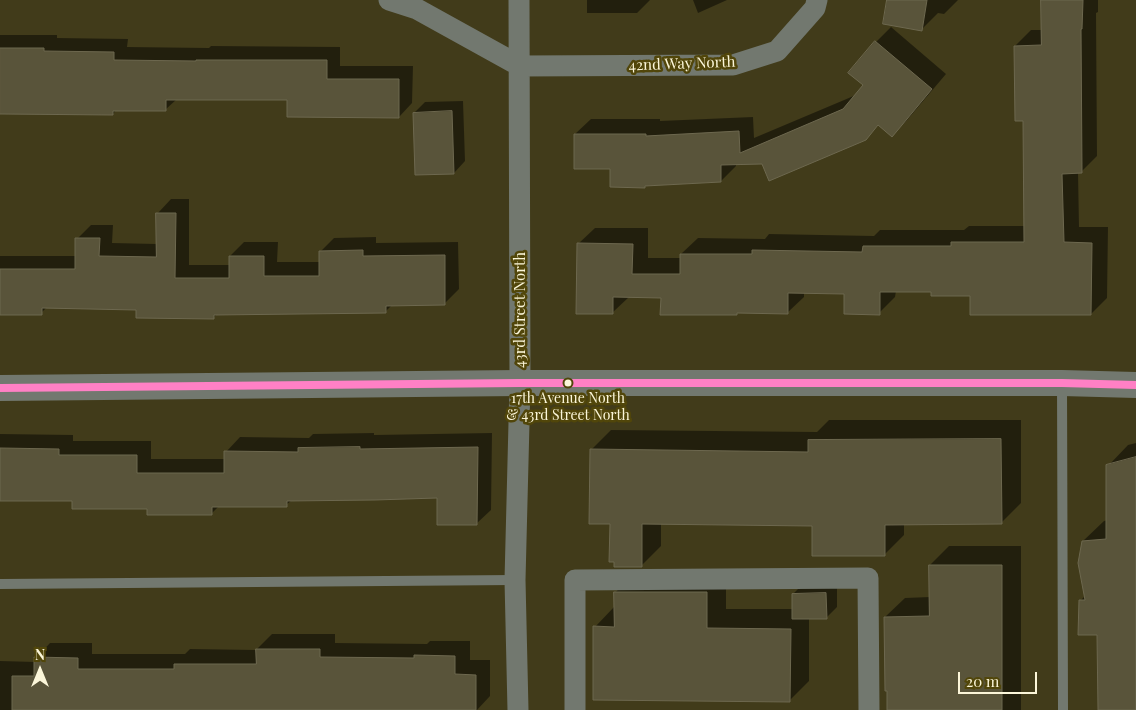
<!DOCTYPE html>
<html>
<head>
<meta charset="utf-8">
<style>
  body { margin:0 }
  #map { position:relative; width:1136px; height:710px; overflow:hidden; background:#413b1a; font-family:"Playfair Display",serif }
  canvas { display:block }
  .north { position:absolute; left:15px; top:645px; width:50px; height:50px; -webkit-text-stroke:4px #51460a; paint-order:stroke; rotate:0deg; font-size:14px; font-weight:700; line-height:20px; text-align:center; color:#fbf6d9 }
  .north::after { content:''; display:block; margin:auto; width:18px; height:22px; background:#fbf6d9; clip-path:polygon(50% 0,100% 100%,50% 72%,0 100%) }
  .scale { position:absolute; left:958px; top:672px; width:79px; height:22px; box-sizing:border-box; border:2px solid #fbf6d9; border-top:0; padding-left:6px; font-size:15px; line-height:18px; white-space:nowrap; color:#fbf6d9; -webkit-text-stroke:4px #51460a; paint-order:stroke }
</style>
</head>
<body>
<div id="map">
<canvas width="1136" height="710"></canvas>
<div class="north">N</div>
<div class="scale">20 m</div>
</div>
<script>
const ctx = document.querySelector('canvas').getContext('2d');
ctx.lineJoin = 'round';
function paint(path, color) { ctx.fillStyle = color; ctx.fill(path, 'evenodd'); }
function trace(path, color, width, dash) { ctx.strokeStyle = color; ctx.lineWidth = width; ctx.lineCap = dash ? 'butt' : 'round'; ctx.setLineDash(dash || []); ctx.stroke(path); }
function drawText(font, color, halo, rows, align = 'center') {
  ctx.font = font + ' "Playfair Display",serif'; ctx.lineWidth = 5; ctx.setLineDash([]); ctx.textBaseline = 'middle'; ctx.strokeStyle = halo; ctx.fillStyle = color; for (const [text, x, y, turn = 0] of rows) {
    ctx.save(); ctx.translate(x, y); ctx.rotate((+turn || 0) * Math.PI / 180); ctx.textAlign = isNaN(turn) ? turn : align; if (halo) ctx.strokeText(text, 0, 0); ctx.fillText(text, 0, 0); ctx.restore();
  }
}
paint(new Path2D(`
  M587 0H650L637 13H587Z
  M693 0H727L698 13Z
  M888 0H958L944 14 938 13 922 29Z
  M1043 0H1098V12L1096 13 1097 156 1081 172H1078L1079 227H1108L1107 298 1091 314 972 295 933 291H896L895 297 879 313 845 293 804 292V297L787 313 739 312 736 314 662 297H629L612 313 578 244 595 228H648V258H681V254L698 238 765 239 769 234 874 236 880 230H964L969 226H1025L1024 120 1015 46 1031 30H1042Z
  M891 27 946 74 907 120 892 135 879 124 865 139 763 162 736 164V166L721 181 646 185 645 187 611 168 575 134 591 119H660V121L753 117 754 138 856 95 864 85 876 42Z
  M0 35H57V38L128 39 127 47 209 48 211 46 340 47V66H413L412 103 399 117 288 99H177L165 110H116L113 114 0 113Z
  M463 101 465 161 454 173 414 113 425 102Z
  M171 199H189V265H230V256L244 242H278L277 262H320V252L334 238 376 237V243L458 242 459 289 445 303 393 304 385 312 217 314 214 317 137 309 47 307 41 313H0V256H76L77 239 91 225H113L112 243 157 244 158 213Z
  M829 420H1021V503L1001 523H904V535L884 555 813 525 661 523V546L641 566 611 523 591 450 611 430 817 432Z
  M374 433V435L492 433 491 510 476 524 438 497 292 500 286 505H220L211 514 73 500H0V434L73 435V441H151V459H226V452L240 437 309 438 313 434Z
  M1136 443V710H1099L1098 634 1080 601 1085 596 1083 541 1104 521 1108 520V466L1128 445Z
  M949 546H1021V710H888L885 617 905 598 930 597V565Z
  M634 573H726V609H793V594L804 583H837V607L826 618H809V681L789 701 595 627 614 607 615 593Z
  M272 634H335V643L427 644 430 641H470V660H490V696L477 710H0V661L36 662V658L50 643H92V654H185L190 649 256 650Z`), '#0007');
const building = new Path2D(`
  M887 0H927L922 31 883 24Z
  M1041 0H1083L1082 29H1081L1082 173 1062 174 1064 242 1092 243 1091 315H970V296H931V292H880V315L844 314V294L788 293V314L737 313V315H660L661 298 613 297V314H576L577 243 633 244 632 274H680V254H752V250L862 252 863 246H951V242H1024L1023 121H1015L1014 46 1041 45Z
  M875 41 932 89 892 137 878 125 866 140 769 181 762 164 721 165V182L645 186V188L610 187V169H574V134H646V136L739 131 740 153 843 109 863 85 848 73Z
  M0 48H44V51L114 52V60L196 61V60H327V79H399V118L287 117V100H166V111H113V115L0 114Z
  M452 111 454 174 415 175 413 113Z
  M156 213H176L175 278H229V256H264V276H319V251L363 250V256L445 255V305L386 306V313L214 315V319L136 318V310L42 308V315H0V269H75V238H100L99 256 156 257Z
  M1001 439 1002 524 885 525V556H812V526L642 524V567H614V562H609L610 524H589L590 449 808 452V440Z
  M360 447V449L478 447 477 525H437V498L375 500 287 501V507H212V515H147V509H72V501H0V448L59 449V455H137V473H224V451L298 452V448Z
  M1136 457V710H1098L1097 635H1078L1079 600H1085L1078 563 1082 541 1106 539V465Z
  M929 565H1002V710H887V691H885L884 617 929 616Z
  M614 592H707V628L791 629 790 702 593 700V626L614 627Z
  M826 593 827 619H792V594Z
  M256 649H320V657L414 658V655L455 656V674L476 675V710H12V676H34V657L78 658V669H174V664H256Z`);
paint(building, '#59543a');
trace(building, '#6d684f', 1);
trace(new Path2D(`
  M1062 384 1063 710
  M0 584 515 580`), '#72786f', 10);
trace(new Path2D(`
  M389 0 417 9 520 66 733 65 777 51 815 8 817 0
  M518 710 515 580 520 383 519 0
  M575 710V580L868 578 869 710`), '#72786f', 21);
trace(new Path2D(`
  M0 388 520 383H1062L1136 385`), '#72786f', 26);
trace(new Path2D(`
  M0 388 520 383H1062L1136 385`), '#ff80c5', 8);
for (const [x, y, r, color] of [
  [568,383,4.5,"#fbf6d9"]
]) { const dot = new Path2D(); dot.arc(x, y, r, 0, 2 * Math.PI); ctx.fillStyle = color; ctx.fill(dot); trace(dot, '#51460a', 2); }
drawText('14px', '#fbf6d9', '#51460a', [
  ["17th Avenue North",568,399],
  ["& 43rd Street North",568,416]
]);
drawText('15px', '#fbf6d9', '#51460a', [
  ["42nd Way North",682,64,-2],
  ["43rd Street North",520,310,-90]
]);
</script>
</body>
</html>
